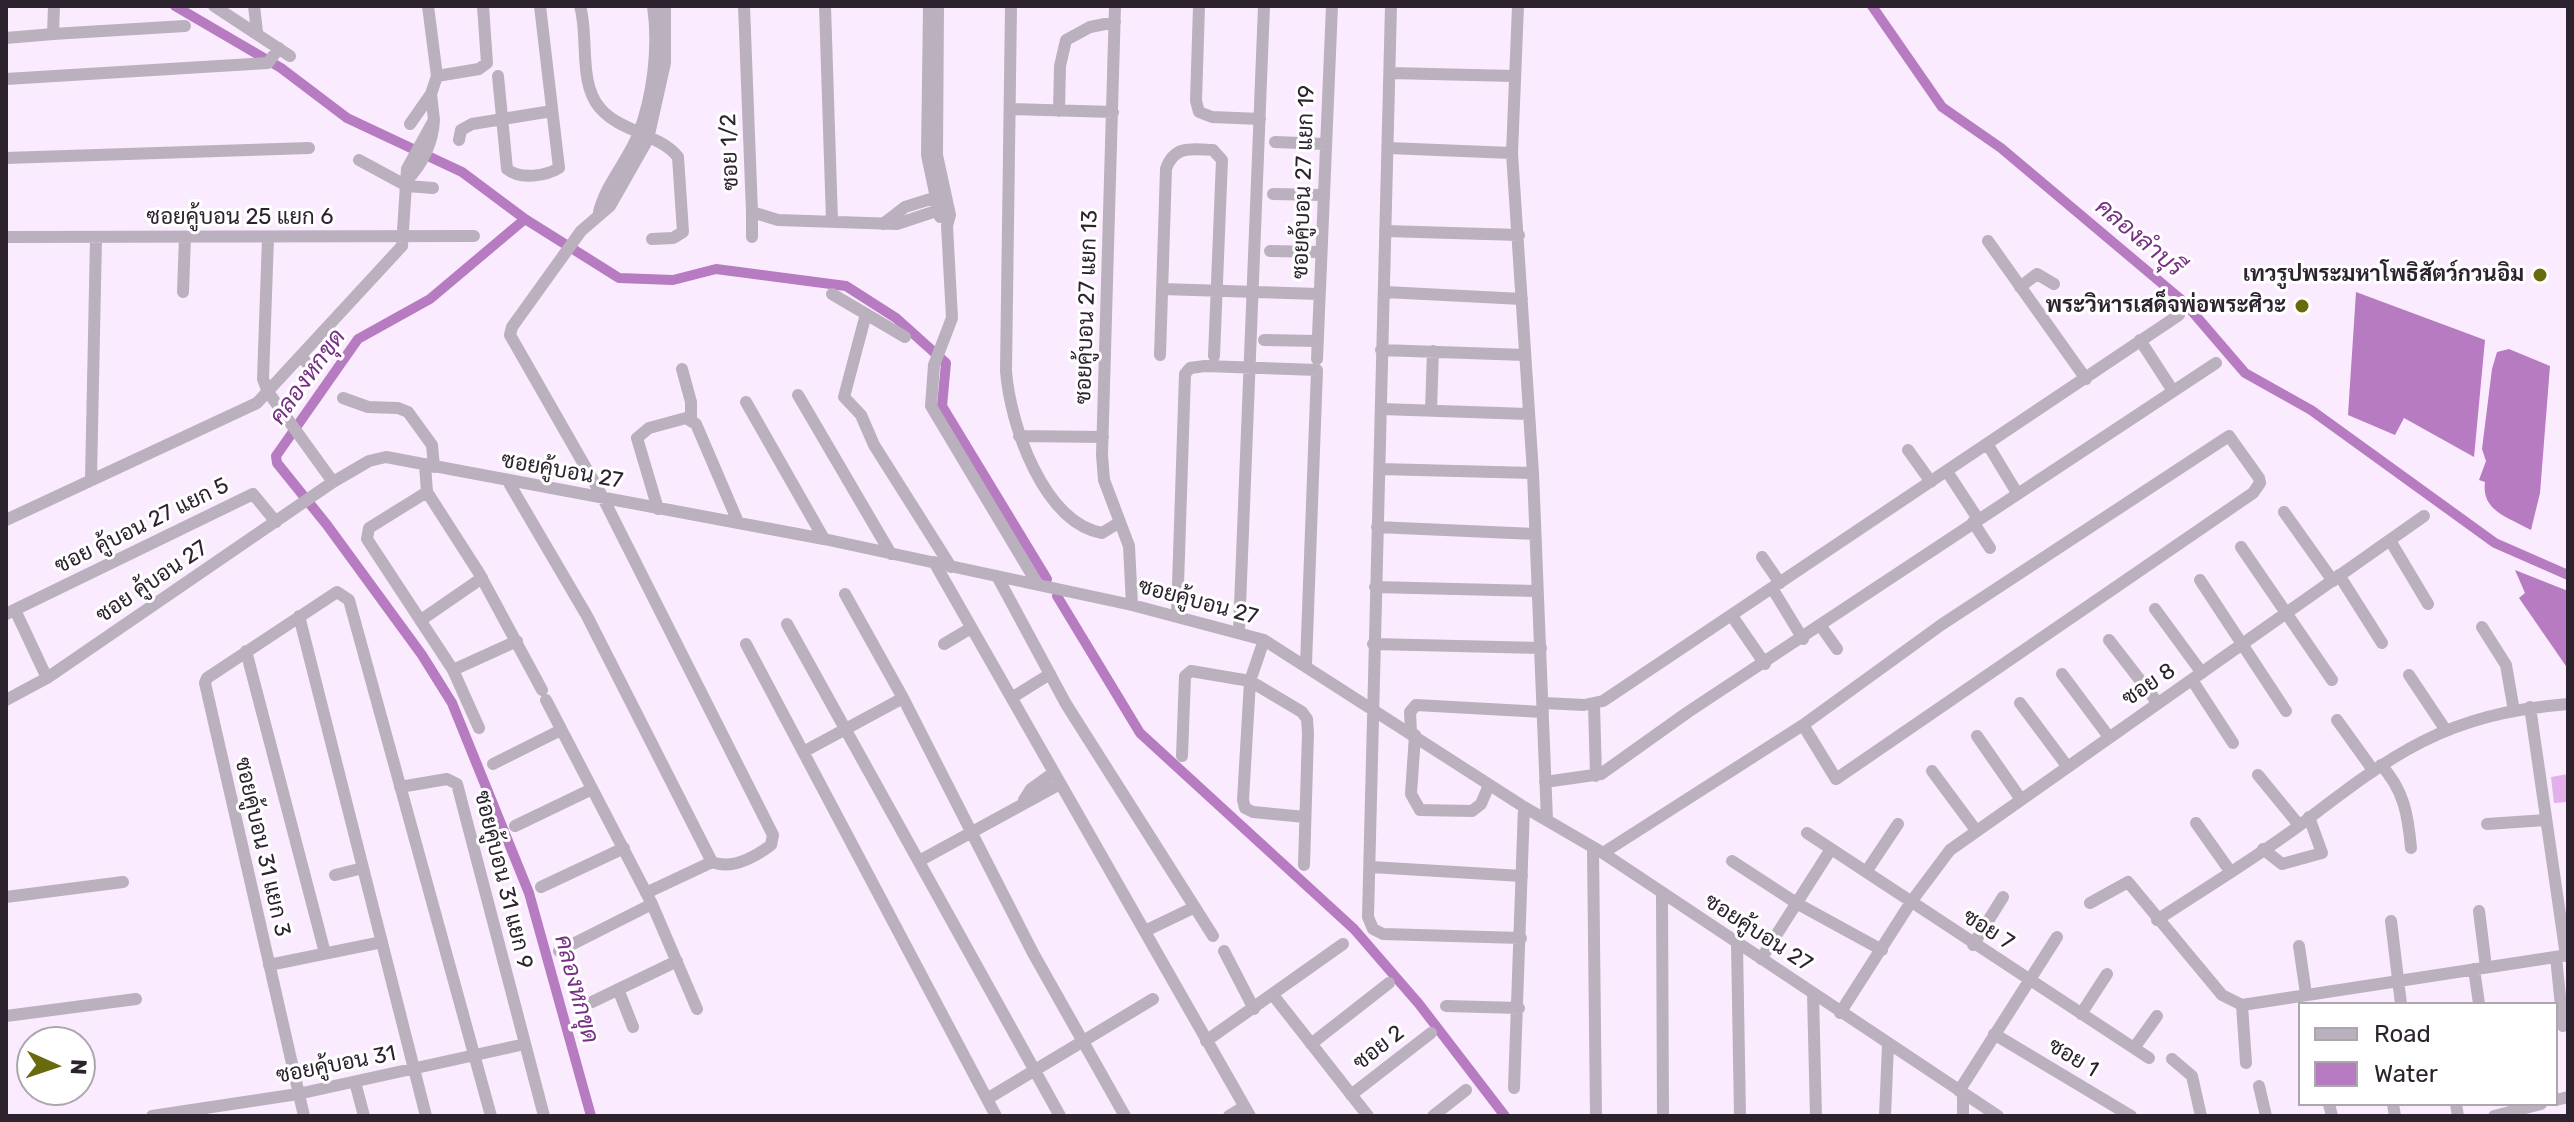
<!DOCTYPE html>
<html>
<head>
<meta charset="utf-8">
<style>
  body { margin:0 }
  #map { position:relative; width:2574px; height:1122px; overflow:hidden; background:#fbebfe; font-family:Rubik,sans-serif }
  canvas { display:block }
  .frame { position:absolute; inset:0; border:8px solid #2d232f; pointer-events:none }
  .legend { position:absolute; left:2298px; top:1002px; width:260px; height:104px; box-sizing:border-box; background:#fff; border:2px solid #aba7ac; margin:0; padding:10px 14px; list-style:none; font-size:24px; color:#2d232f }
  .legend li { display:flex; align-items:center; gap:16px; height:40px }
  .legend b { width:40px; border:2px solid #aba7ac }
  .north { position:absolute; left:16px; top:1026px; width:80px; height:80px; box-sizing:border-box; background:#fff; border:2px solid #aba7ac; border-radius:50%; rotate:93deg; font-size:22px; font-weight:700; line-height:32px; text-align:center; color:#2d232f }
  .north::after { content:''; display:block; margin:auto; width:28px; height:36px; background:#686b0b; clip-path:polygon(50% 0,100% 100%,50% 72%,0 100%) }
</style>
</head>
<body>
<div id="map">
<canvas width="2574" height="1122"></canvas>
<div class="frame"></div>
<ul class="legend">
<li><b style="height:10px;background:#bbb0bd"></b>Road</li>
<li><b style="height:22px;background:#b67bc0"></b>Water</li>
</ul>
<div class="north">N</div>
</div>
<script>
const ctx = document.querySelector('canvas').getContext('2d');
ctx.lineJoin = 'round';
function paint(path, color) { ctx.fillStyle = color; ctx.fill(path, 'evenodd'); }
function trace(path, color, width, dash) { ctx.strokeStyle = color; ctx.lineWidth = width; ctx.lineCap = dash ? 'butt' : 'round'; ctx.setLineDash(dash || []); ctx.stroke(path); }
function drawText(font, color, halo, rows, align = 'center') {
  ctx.font = font + ' Rubik,Sarabun,sans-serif'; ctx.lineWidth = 6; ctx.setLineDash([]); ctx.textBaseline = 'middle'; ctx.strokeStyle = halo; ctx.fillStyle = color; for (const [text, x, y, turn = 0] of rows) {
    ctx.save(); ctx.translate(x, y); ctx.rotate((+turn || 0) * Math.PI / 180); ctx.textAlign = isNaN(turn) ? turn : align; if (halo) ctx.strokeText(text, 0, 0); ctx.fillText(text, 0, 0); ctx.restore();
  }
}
paint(new Path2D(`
  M2568 774V802L2554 803 2551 777Z`), '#e3b0eb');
paint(new Path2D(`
  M2356 292 2485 340 2474 457 2404 418 2395 435 2348 415Z
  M2509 349 2550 366 2540 493 2531 530C2508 517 2481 511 2485 482L2479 480 2486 461 2482 449 2492 369 2497 352Z
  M2515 570 2568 591V669L2519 598 2525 593Z`), '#b67bc0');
trace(new Path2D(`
  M175 6 281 68 347 118 462 172 525 219 430 299 358 339 276 456 277 463 327 525 422 655 452 703 529 893 591 1116
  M1872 6 1942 107 2001 148 2184 302 2245 373 2311 410 2495 543 2568 575
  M525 219 619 278 673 280 716 269 846 286 896 318 946 363 942 406 1047 579
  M1057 596 1140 733 1354 929 1419 1004 1505 1116`), '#b67bc0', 10);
trace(new Path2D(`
  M214 6 290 56
  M254 6 257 32
  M580 6C589 36 578 83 600 108 620 132 660 134 678 157L683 232 673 238 652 239
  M744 6 752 212 778 220 897 224 948 207
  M825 6 832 221
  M929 6 927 155 940 217
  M938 6 937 155 950 215 947 226 952 318 934 365 931 406 1038 585
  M1011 6 1006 371C1010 424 1043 522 1102 533L1120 522
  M1115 6 1102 455 1104 480 1129 546 1132 605
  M1199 6 1196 101 1199 112 1212 117 1260 119
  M1391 6 1368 917 1373 929 1383 934 1521 938
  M1518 6 1512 153 1533 473 1547 820
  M53 34 185 26
  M6 38 53 34 54 6
  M1390 73 1514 76
  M437 76 479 69 487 63 483 6
  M498 76 507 169C520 180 546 176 559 168L540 6
  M6 79 268 63 279 48
  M1011 109 1113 112
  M1059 111 1060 66 1066 40 1090 27 1115 22
  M410 124 431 94
  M459 140 461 130 472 124 552 111
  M1275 142 1325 144
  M1388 148 1512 153
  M6 158 309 148
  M359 160 407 186 433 188
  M406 181C422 165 433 143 434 120
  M1273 194 1323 195
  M599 212C606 184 627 162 638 135 653 97 659 47 653 6
  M883 224 905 207 940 196
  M1385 231 1519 235
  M6 237 474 236
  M752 237V212
  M268 238 263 379 268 392 333 482
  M1988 241 2086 379
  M1270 251 1321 252
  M2020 287 2037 274 2054 284
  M1162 289 1319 294
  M183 292 185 237
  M1385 292 1522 299
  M832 294 866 314
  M905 337 866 314 844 397 861 415 874 445 951 567
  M1264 340 1317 341
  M2140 340 2173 391
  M1381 350 1525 355
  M1160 355 1166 169C1174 145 1192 149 1213 150L1222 160 1214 356
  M301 357 316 372
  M1317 359 1332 6
  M682 369 691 402V419
  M798 395 891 554
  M343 398 368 407 398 408 408 412 432 445 434 467
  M746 402 824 539
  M1381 409 1528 414
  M1431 410 1433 351
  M1019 436 1103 437
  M1988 445 2017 493
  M1908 450 1931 482
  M425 465 427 492 479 573 542 690
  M1380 469 1533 473
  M1948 473 1978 519
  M91 479 96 238
  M509 483 587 616 712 862
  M427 492 369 528 367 539 453 670 479 728
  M658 509 637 438 649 428 686 418 696 424 738 522
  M2284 512 2333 581
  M6 520 257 403 402 246 407 169 434 120 431 94 437 76 428 6
  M1973 522 1990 548
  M1377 527 1535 534
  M2391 542 2428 604
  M2241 547 2332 680
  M1762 557 1780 583
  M934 562 1250 1116
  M2339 575 2382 643
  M997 576 1066 704 1213 936
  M2200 580 2286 711
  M1375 587 1536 591
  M1772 588 1803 639
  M845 594 903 698 1033 953 1125 1116
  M2155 609 2202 673
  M15 610 47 678
  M6 614 253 494 276 522
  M1177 615 1185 374 1190 368 1205 366 1317 370 1306 664
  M299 616 426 1116
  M1732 616 1765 664
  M421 620 482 578
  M787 624 1060 1116
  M1820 625 1837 649
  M2482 627 2506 665 2514 711
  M1239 631 1264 6
  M1264 640 1250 681 1243 800 1245 808 1253 812 1305 817
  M2109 640 2157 702
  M746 644 996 1116
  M944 644 971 628
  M1373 644 1541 648
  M246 651 325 953
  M453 670 517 641
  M2062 674 2109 737
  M2409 675 2445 729
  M2192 680 2233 743
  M1013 697 1050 674
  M6 700 47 678 333 482 369 461 386 457 824 539 1132 605 1264 640 1524 807 1603 853 1998 1116
  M546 700 652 904 697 1009
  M1544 703 1584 705 1603 701 2179 315
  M2020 703 2067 766
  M1594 704 1596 776
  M2530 707 2566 956
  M2337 720 2373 770
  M1411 732 1410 712 1416 705 1543 712
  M1415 735 1411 794 1420 810 1472 811 1481 804 1489 785
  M1977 736 2020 798
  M805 751 903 698
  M1182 756 1185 676 1191 671 1250 681 1302 712 1307 719 1308 733 1304 865
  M493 764 561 730
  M2381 765C2404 790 2408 815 2411 848
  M1932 771 1975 829
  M2258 775 2299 825
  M1545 782 1601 774 1688 712 2216 363
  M400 787 447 779 457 784 544 1116
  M1024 800 1031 789 1053 773
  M2196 823 2230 871
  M2487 824 2546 820
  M515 826 592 789
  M1807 833 2149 1058
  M1593 849 1596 1116
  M2263 849 2282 864 2322 853 2309 817
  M1603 853 1803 725 1941 625 2229 436 2259 478 2260 483 2253 493 1836 779 1803 725
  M919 861 1060 784
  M1732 861 1798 904 1882 950
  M1371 867 1522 876
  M1866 872 1898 824
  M335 875 363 868
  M541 887 624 848
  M646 893 712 862C732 870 755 857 771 845L773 835 602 496 510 335 512 327 581 231 610 206 648 139 665 63V6
  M1662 895 1663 1116
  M6 897 123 882
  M2090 903 2128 882 2222 995 2242 1005 2568 955
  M2479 911 2486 967
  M2157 920C2204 889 2254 859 2300 825 2394 753 2445 714 2568 704
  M2391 921 2401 1004
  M1145 931 1195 907
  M1737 944 1740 1116
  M1973 945 2003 897
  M2299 946 2306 994
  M559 951 652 904
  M1224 951 1254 1009
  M2556 957 2563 1026
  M1761 959 1831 849
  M269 965 382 942
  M2474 969 2479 1004
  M618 989 633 1027
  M1813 993 1816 1116
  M1273 995 1368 1116
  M592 1002 677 961
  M2242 1005 2246 1063
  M1446 1006 1519 1008
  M1840 1013 1911 902 1950 850 2424 516
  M2081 1014 2107 974
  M6 1016 136 999
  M1994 1034 2131 1116
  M1206 1041 1343 944
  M1311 1044 1389 983
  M2134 1048 2157 1016
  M2172 1059 2192 1076 2201 1116
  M355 1082 364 1116
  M2259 1086 2266 1116
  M1514 1088 1524 807
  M1959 1091 2057 937
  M1963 1093V1116
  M1351 1095 1431 1033
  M987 1099 1153 999
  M2556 1100 2568 1097
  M2329 1104 2332 1116
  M2393 1104 2395 1116
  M2456 1104 2458 1116
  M152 1116 298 1094 525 1044
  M304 1116 205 683 207 678 337 592 349 600 491 1116
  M1229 1116 1244 1107
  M1433 1116 1466 1090
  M1885 1116 1888 1045
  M2494 1116 2541 1104`), '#bbb0bd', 12);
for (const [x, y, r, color] of [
  [2540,275,8,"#686b0b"],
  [2302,306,8,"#686b0b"]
]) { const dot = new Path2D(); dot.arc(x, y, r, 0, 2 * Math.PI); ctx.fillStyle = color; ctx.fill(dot); trace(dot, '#fff', 3); }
drawText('22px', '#2d232f', '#fff', [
  ["ซอย 1/2",730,152,-92],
  ["ซอยคู้บอน 27 แยก 19",1304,182,-88],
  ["ซอยคู้บอน 25 แยก 6",240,218],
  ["ซอยคู้บอน 27 แยก 13",1087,307,-88],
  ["ซอยคู้บอน 27",562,471,10],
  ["ซอย คู้บอน 27 แยก 5",142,526,-26],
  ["ซอย คู้บอน 27",152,582,-34],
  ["ซอยคู้บอน 27",1198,602,15],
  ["ซอย 8",2149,685,-34],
  ["ซอยคู้บอน 31 แยก 3",262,847,77],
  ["ซอยคู้บอน 31 แยก 9",503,880,76],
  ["ซอย 7",1988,930,33],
  ["ซอยคู้บอน 27",1758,933,33],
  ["ซอย 2",1379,1048,-38],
  ["ซอย 1",2073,1058,31],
  ["ซอยคู้บอน 31",336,1065,-11]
]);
drawText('bold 22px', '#2d232f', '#fff', [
  ["เทวรูปพระมหาโพธิสัตว์กวนอิม",2524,275],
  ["พระวิหารเสด็จพ่อพระศิวะ",2286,306]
], 'right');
drawText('italic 24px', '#773084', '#fff', [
  ["คลองลำบุรี",2139,238,40],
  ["คลองหกขุด",308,377,-54],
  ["คลองหกขุด",576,989,75]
]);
</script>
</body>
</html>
